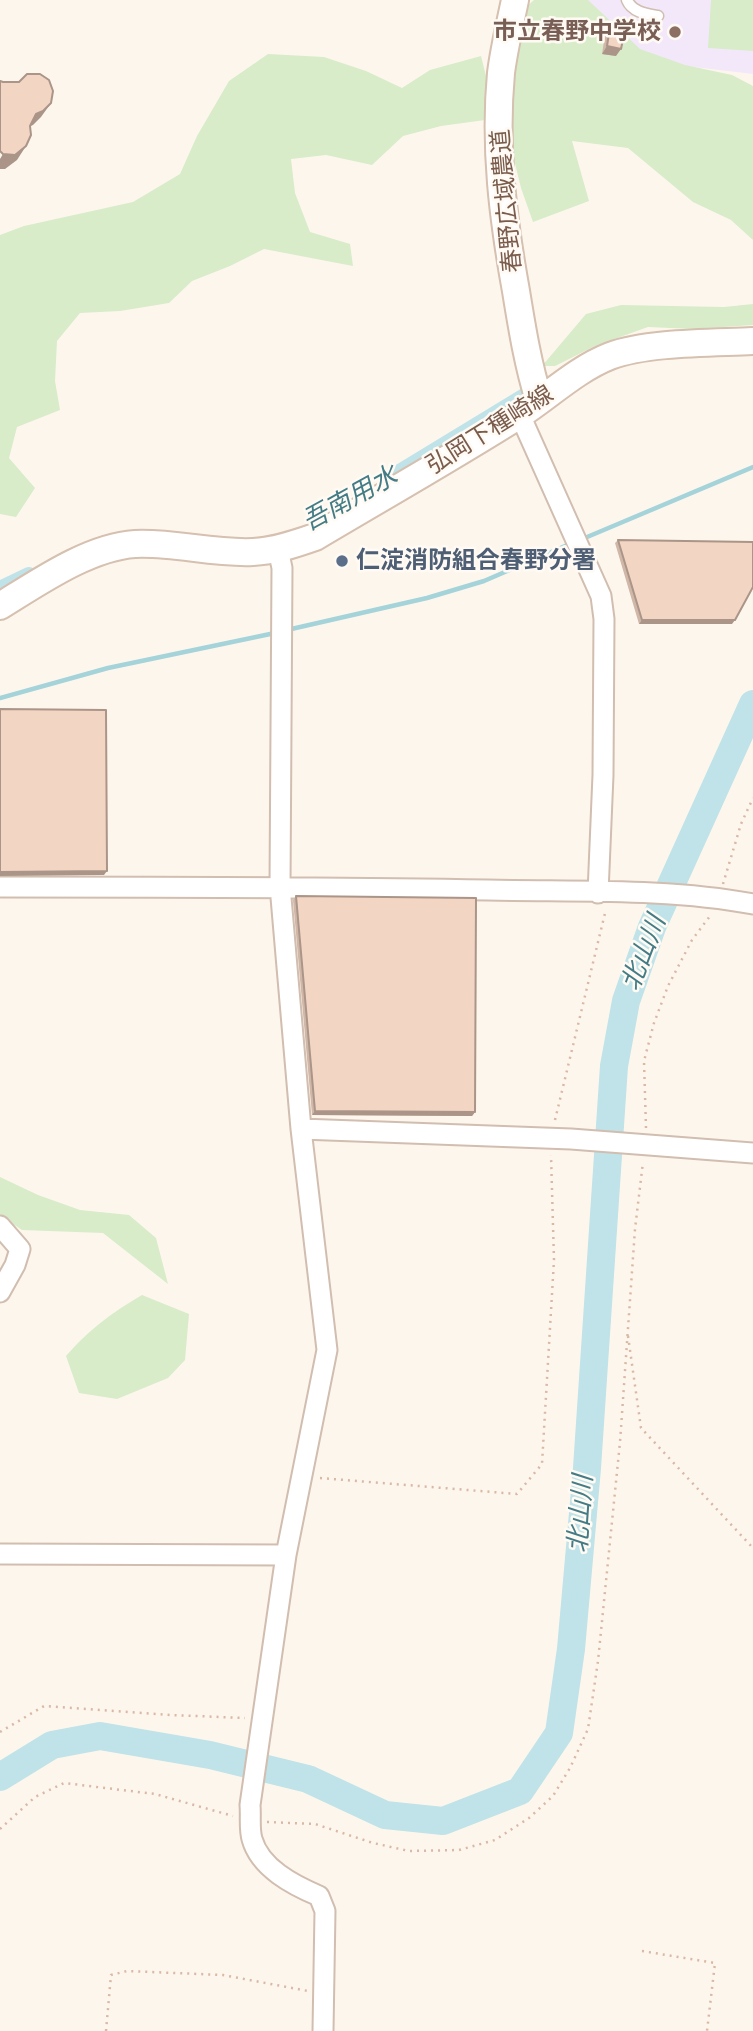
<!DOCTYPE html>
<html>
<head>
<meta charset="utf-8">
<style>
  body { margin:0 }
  canvas { display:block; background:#fdf6ec }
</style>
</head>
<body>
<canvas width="753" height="2031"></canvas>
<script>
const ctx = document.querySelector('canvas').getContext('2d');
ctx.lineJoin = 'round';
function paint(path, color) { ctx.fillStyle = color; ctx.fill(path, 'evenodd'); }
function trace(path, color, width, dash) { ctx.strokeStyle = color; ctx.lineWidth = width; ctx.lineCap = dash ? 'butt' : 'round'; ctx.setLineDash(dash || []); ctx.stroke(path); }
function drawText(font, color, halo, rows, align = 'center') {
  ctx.font = font + ' Raleway,"Noto Sans JP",sans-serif'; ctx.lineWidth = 5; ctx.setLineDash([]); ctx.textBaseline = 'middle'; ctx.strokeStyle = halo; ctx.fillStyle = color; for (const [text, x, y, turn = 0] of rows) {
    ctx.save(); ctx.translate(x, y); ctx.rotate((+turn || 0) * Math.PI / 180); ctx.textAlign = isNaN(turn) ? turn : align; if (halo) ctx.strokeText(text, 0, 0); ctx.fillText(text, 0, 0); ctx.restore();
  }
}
paint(new Path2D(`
  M575 0H753V74L600 56Z`), '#f3e8fa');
paint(new Path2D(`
  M534 0H588L640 49 685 65 732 75 753 86V240L731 220 693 202 628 148 572 141 589 201 533 222 521 188 510 143 514 59 523 10Z
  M711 0H753V51L708 48Z
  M268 54 324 57 366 71 402 88 430 70 481 56 490 92 485 120 441 126 403 136 372 165 326 155 291 159 295 193 310 232 350 244 353 266 264 249 230 266 192 281 169 303 120 311 80 313 57 341 55 381 60 410 17 427 9 458 35 488 16 517 0 514V235L24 226 133 202 180 174 197 136 229 81Z
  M753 304V325L693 329 648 327 595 346 555 366H542L586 314 621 305 724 307Z
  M0 1177 38 1195 80 1210 129 1215 156 1238 168 1284 103 1233 22 1230 0 1215Z
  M142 1295 189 1314 185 1360 168 1378 117 1399 79 1393 66 1356C91 1328 110 1314 142 1295Z`), '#d8ecc9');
trace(new Path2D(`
  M580 540 753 467
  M287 630 427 598 484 581 572 543
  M0 698 108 668 275 633`), '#a5d3da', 4.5);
trace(new Path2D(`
  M388 479 526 395
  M0 589 29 575`), '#bfe3e8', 16);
trace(new Path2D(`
  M0 1777 52 1745 100 1736 210 1755 308 1779 385 1815 443 1821 520 1791 559 1733 571 1649 587 1468 614 1066 626 1001 652 927 753 704`), '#bfe3e8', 28);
const lane = new Path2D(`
  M627 0C632 12 646 14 658 16`);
const street = new Path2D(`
  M518 415 524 424 601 596 604 619 603 775 598 893
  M278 549 282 568 280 886 301 1129 327 1350 286 1555 250 1805C251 1816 249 1829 252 1839 260 1868 293 1885 319 1896L325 1911 323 2031
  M0 887C163 887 325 887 488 890 573 892 670 888 753 904
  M301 1129 571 1139 753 1153
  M0 1226 20 1249 15 1265 0 1292
  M0 1554 286 1555`);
const secondary = new Path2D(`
  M515 0C510 24 504 49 501 73 494 147 503 219 516 291 522 328 528 365 539 400
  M0 606C39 582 89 547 135 544 174 542 213 554 253 552 274 551 295 544 315 537 384 496 453 457 521 414 550 395 577 369 610 356 647 342 712 343 753 341`);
trace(lane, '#d1beb0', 13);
trace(street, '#d1beb0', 23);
trace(secondary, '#d6c0b0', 30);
trace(new Path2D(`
  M723 884 741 824 753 798
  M555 1120 606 909
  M646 1128 644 1061 654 1023 668 986 692 940 710 916
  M628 1336 641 1428 753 1548
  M320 1478 517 1494 542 1464 554 1260 551 1155
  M0 1732 44 1706 171 1715 245 1718
  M267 1822 315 1824 373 1843 409 1851 459 1850 495 1840 529 1818 553 1796 570 1768 588 1729 598 1661 620 1442 635 1229 643 1162
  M0 1829 35 1797 64 1783 155 1794 233 1816
  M642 1951 715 1963 707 2031
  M106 2031 111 1975 127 1971 223 1975 308 1991`), '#d9b8a5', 2.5, [2, 5]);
trace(lane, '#fff', 10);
trace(street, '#fff', 19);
trace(secondary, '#fff', 26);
paint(new Path2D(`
  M610 27 616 56 602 54 605 35Z
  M618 540 732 624H639L615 543Z
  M296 896 475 1112 472 1116 312 1115 293 900Z`), '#d1b7a8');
paint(new Path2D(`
  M607 46 621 49 616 56 602 54Z
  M51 103 41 117 33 125 26 128 36 114Z
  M26 146 17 160 5 169H0V159L3 154Z
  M642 620H735L732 624H639Z
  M107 871 104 875 0 876V872Z
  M315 1111 475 1112 472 1116 312 1115Z`), '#aa9588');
const building = new Path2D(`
  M610 27 625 30 621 49 607 46Z
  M27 74H40L49 80 53 91 51 103 43 111 36 114 30 126 31 135 26 146 15 155 3 154 0 151V81L3 82H19Z
  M618 540 753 542V587L735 620H642Z
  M0 709 106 710 107 871 0 872Z
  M296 896 476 898 475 1112 315 1111Z`);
paint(building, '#f3d5c3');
trace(building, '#aa9588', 2);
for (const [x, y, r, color] of [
  [675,32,7,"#8d6e63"],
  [342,561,7,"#5c6f8a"]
]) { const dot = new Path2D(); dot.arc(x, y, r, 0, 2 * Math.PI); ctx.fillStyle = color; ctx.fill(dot); trace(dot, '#fffaf3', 2.5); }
drawText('bold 24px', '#785e54', '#fffaf3', [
  ["市立春野中学校",661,32]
], 'right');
drawText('24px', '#7a5c4d', '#fffaf3', [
  ["春野広域農道",507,201,-95],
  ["弘岡下種崎線",490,430,-32]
]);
drawText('bold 24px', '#4e5e75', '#fffaf3', [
  ["仁淀消防組合春野分署",356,561]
], 'left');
drawText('italic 26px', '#437c86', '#fffaf3', [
  ["吾南用水",350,499,-29],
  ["北山川",644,953,-69],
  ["北山川",581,1514,-86]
]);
</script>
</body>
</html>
